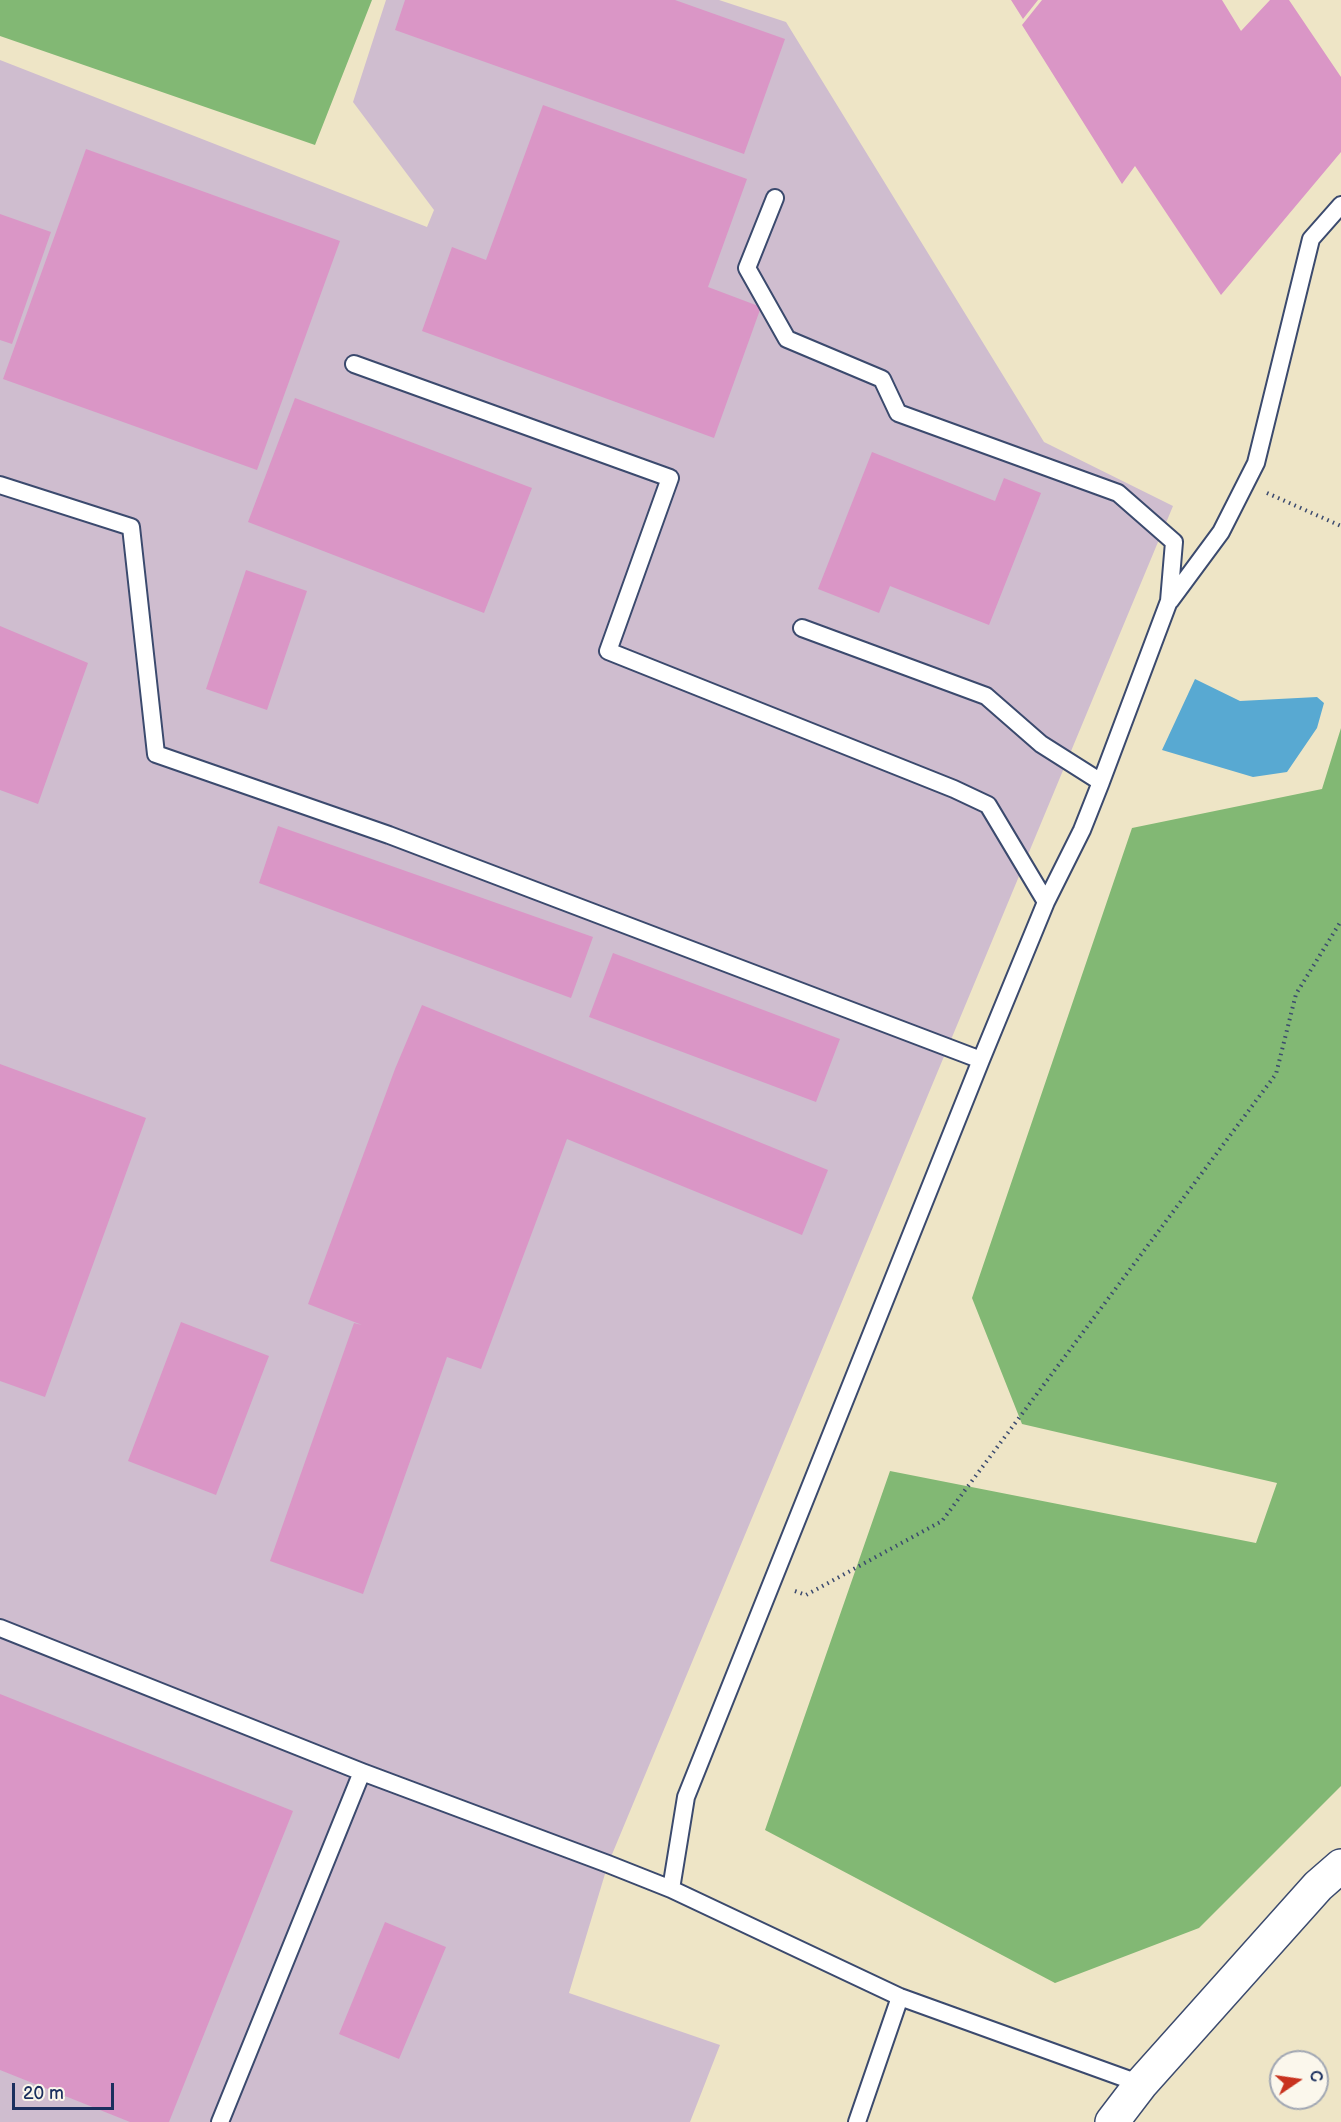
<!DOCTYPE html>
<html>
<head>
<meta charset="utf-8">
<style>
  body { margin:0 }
  #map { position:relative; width:1341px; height:2122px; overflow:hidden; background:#eee5c6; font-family:"Balsamiq Sans",sans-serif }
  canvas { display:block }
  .north { position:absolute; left:1269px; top:2050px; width:60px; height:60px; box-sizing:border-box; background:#fbf7ec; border:2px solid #a1a7b3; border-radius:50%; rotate:77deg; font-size:16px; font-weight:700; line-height:24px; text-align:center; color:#1b2f5e }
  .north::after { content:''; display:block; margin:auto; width:21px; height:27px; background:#c8321e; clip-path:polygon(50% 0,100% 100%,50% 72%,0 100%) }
  .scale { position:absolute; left:12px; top:2083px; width:102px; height:27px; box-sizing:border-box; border:3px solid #1b2f5e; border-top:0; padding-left:8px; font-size:18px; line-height:21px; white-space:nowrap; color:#1b2f5e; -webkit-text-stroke:4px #fbf7ec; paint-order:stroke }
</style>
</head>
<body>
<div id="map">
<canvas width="1341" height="2122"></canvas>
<div class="north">С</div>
<div class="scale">20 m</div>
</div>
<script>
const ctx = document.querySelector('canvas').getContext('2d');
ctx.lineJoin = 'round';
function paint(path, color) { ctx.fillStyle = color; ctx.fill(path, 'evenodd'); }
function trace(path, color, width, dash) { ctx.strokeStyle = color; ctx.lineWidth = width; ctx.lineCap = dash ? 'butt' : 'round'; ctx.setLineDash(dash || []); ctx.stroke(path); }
paint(new Path2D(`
  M386 0H719L786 22 1044 442 1173 506 608 1864 569 1993 720 2045 690 2122H0V60L427 227 434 210 353 102Z`), '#cfbdcf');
paint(new Path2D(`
  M0 0H372L315 145 0 36Z
  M1341 728V1786L1199 1928 1055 1983 765 1830 890 1471 1256 1543 1277 1483 1022 1424 972 1298 1132 828 1322 789Z`), '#82b874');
paint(new Path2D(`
  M1195 679 1240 701 1317 697 1324 703 1317 728 1287 772 1253 777 1162 750Z`), '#58a9d2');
paint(new Path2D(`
  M405 0H675L785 39 744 154 395 30Z
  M1011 0H1038L1023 19Z
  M1042 0H1222L1241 31 1270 0H1289L1341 77V152L1221 295 1135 166 1122 184 1022 25Z
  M543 105 747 179 708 287 761 307 714 438 422 331 452 247 486 260Z
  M86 149 340 241 257 470 3 379Z
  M0 214 51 232 12 344 0 340Z
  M295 398 532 488 484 613 248 522Z
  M872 452 995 501 1004 478 1041 493 989 625 890 586 879 613 818 589Z
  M246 570 307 591 267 710 206 689Z
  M0 626 88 663 38 804 0 790Z
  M278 826 593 937 571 998 259 883Z
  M613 953 840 1039 816 1102 589 1017Z
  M422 1005 828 1170 802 1235 567 1139 481 1369 447 1357 363 1594 270 1561 354 1323 362 1325 308 1304 395 1069Z
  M0 1064 146 1118 45 1397 0 1381Z
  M181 1322 269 1356 216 1495 128 1461Z
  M0 1694 293 1811 169 2122H130L0 2070Z
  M385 1922 446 1947 399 2059 339 2034Z`), '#da96c6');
const service = new Path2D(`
  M775 198 747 268 787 339 882 379 898 413 1118 493 1174 542 1169 601 1101 782
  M354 364 670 478 608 651 954 789 988 805 1046 902
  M0 485 131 527 156 754 389 835 981 1060
  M1170 601 1221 532 1256 463 1311 239 1341 205
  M0 1628 362 1772 608 1864 671 1889 900 1997 1141 2084
  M671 1889 686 1797 981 1060 1046 902 1082 830 1101 782 1041 744 986 696 802 628
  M220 2122 362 1772
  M857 2122 900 1997`);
const minor = new Path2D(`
  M1112 2122 1141 2084 1318 1886 1341 1866`);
trace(service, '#3b4a6e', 20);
trace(minor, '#3b4a6e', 36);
trace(new Path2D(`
  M1267 493 1341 526
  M795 1591 806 1595 942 1521 1276 1074 1296 994 1341 921`), '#3b4a6e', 4, [1.5, 4.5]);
trace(service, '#fff', 16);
trace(minor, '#fff', 33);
</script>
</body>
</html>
